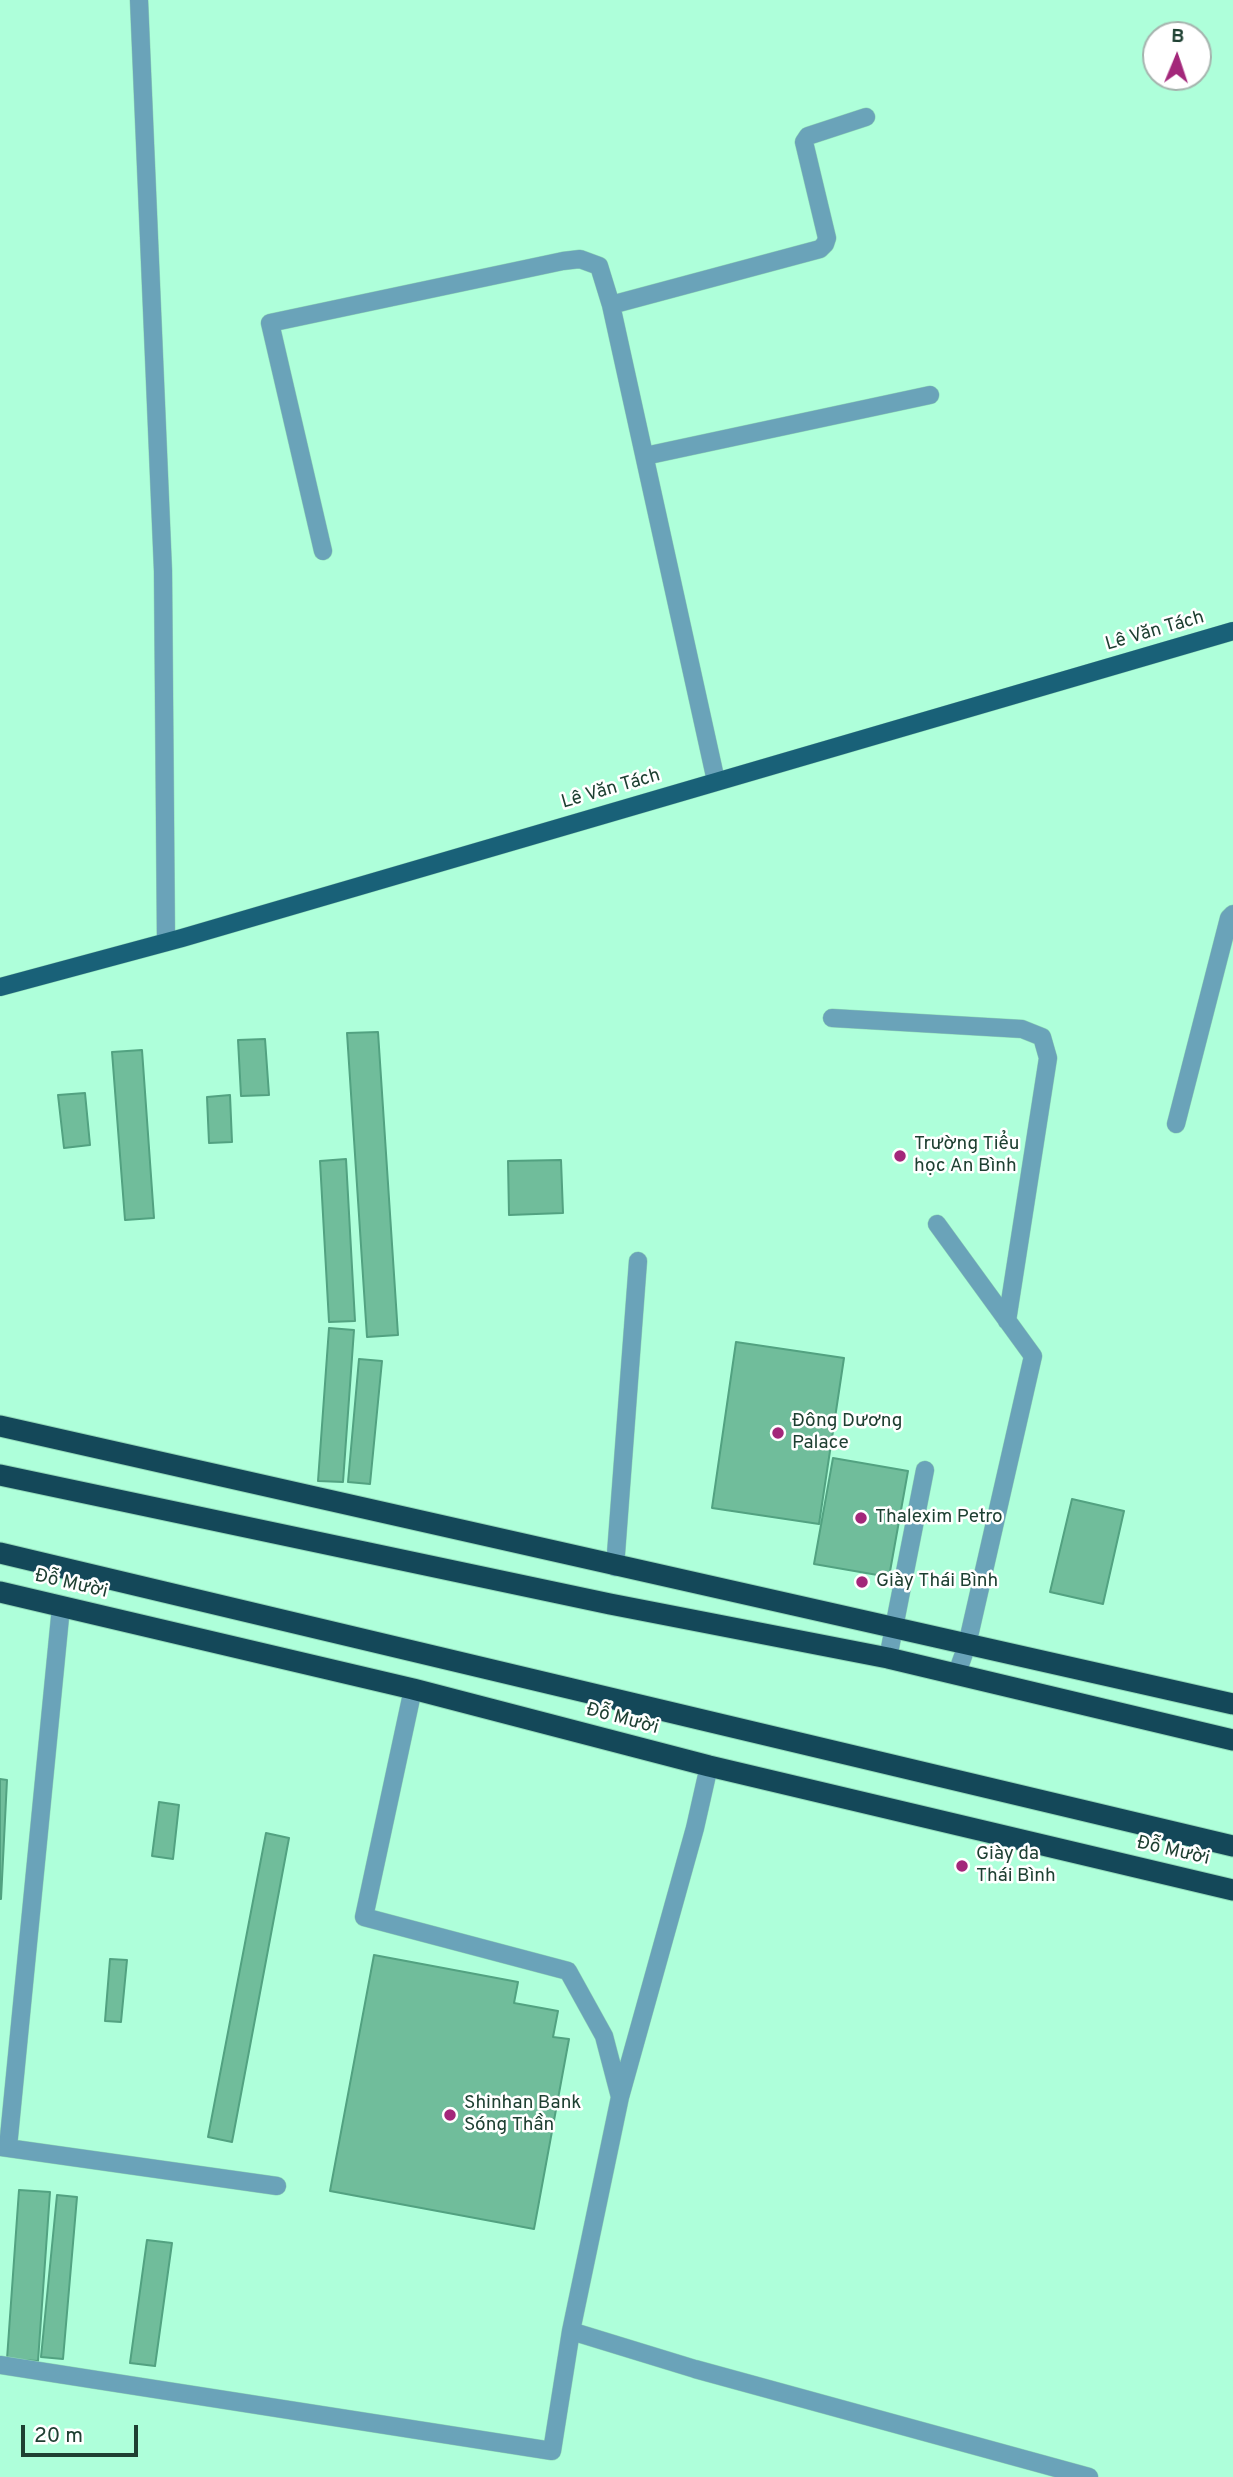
<!DOCTYPE html>
<html>
<head>
<meta charset="utf-8">
<style>
  body { margin:0 }
  #map { position:relative; width:1233px; height:2477px; overflow:hidden; background:#aeffda; font-family:Overpass,sans-serif }
  canvas { display:block }
  .north { position:absolute; left:1142px; top:21px; width:70px; height:70px; box-sizing:border-box; background:#fff; border:2px solid #a5b3ad; border-radius:50%; rotate:2deg; font-size:19px; font-weight:700; line-height:28px; text-align:center; color:#1e4032 }
  .north::after { content:''; display:block; margin:auto; width:24px; height:32px; background:#a3277a; clip-path:polygon(50% 0,100% 100%,50% 72%,0 100%) }
  .scale { position:absolute; left:21px; top:2425px; width:117px; height:32px; box-sizing:border-box; border:4px solid #1e4032; border-top:0; padding-left:9px; font-size:21px; line-height:24px; white-space:nowrap; color:#1e4032; -webkit-text-stroke:5px #fff; paint-order:stroke }
</style>
</head>
<body>
<div id="map">
<canvas width="1233" height="2477"></canvas>
<div class="north">B</div>
<div class="scale">20 m</div>
</div>
<script>
const ctx = document.querySelector('canvas').getContext('2d');
ctx.lineJoin = 'round';
function paint(path, color) { ctx.fillStyle = color; ctx.fill(path, 'evenodd'); }
function trace(path, color, width, dash) { ctx.strokeStyle = color; ctx.lineWidth = width; ctx.lineCap = dash ? 'butt' : 'round'; ctx.setLineDash(dash || []); ctx.stroke(path); }
function drawText(font, color, halo, rows, align = 'center') {
  ctx.font = font + ' Overpass,sans-serif'; ctx.lineWidth = 5; ctx.setLineDash([]); ctx.textBaseline = 'middle'; ctx.strokeStyle = halo; ctx.fillStyle = color; for (const [text, x, y, turn = 0] of rows) {
    ctx.save(); ctx.translate(x, y); ctx.rotate((+turn || 0) * Math.PI / 180); ctx.textAlign = isNaN(turn) ? turn : align; if (halo) ctx.strokeText(text, 0, 0); ctx.fillText(text, 0, 0); ctx.restore();
  }
}
const building = new Path2D(`
  M378 1032 398 1335 367 1337 347 1033Z
  M265 1039 269 1095 241 1096 238 1040Z
  M142 1050 154 1218 125 1220 112 1052Z
  M85 1093 90 1145 64 1148 58 1095Z
  M230 1095 232 1142 209 1143 207 1097Z
  M346 1159 355 1321 329 1322 320 1161Z
  M561 1160 563 1213 509 1215 508 1161Z
  M329 1328 354 1330 343 1482 318 1481Z
  M736 1342 844 1358 819 1524 712 1508Z
  M359 1359 382 1361 370 1484 348 1482Z
  M833 1458 908 1471 889 1577 814 1564Z
  M1072 1499 1124 1511 1103 1604 1050 1592Z
  M0 1779 7 1780 1 1899H0Z
  M159 1802 179 1805 173 1859 152 1856Z
  M266 1833 289 1838 232 2142 208 2137Z
  M374 1955 518 1982 514 2003 558 2011 553 2037 569 2039 534 2229 330 2191Z
  M110 1959 127 1960 121 2022 105 2021Z
  M19 2190 50 2192 38 2361 7 2359Z
  M57 2195 77 2197 63 2359 41 2357Z
  M147 2240 172 2243 155 2366 130 2363Z`);
paint(building, '#70bd9b');
trace(building, '#52a281', 2);
const minor = new Path2D(`
  M139 0 163 571 166 942
  M611 305 820 249 825 244 827 238 804 142 808 136 866 117
  M645 456 930 395
  M323 551 270 323 563 261 580 259 599 266 611 305 716 781
  M832 1018 1022 1029 1042 1037 1048 1058 1007 1321
  M1176 1124 1229 918 1233 914
  M937 1224 1033 1356 967 1645 957 1673
  M615 1567 638 1261
  M888 1658 925 1470
  M620 2097 695 1828 709 1766
  M0 2147 277 2186
  M8 2147 61 1607
  M571 2331 695 2369 1089 2477
  M0 2365 552 2451 571 2331 620 2097 604 2036 568 1971 364 1917 413 1689`);
const major = new Path2D(`
  M0 987 182 938 1233 631`);
const highway = new Path2D(`
  M0 1426C411 1520 822 1612 1233 1704
  M0 1475 610 1604 888 1658 1233 1740
  M0 1553 1233 1846
  M0 1592 413 1689 709 1766 1233 1890`);
trace(minor, '#91d9b8', 19);
trace(major, '#91d9b8', 19);
trace(highway, '#91d9b8', 23);
trace(minor, '#6aa3b9', 18);
trace(major, '#196178', 18);
trace(highway, '#144859', 21);
for (const [x, y, r, color] of [
  [900,1156,7,"#a3277a"],
  [778,1433,7,"#a3277a"],
  [861,1518,7,"#a3277a"],
  [862,1582,7,"#a3277a"],
  [962,1866,7,"#a3277a"],
  [450,2115,7,"#a3277a"]
]) { const dot = new Path2D(); dot.arc(x, y, r, 0, 2 * Math.PI); ctx.fillStyle = color; ctx.fill(dot); trace(dot, '#fff', 2.5); }
drawText('19px', '#1e4032', '#fff', [
  ["Lê Văn Tách",1155,632,-16],
  ["Lê Văn Tách",611,790,-16],
  ["Đỗ Mười",71,1585,13],
  ["Đỗ Mười",622,1720,15],
  ["Đỗ Mười",1173,1852,13]
]);
drawText('19px', '#1e4032', '#fff', [
  ["Trường Tiểu",914,1145],
  ["học An Bình",914,1167],
  ["Đông Dương",792,1422],
  ["Palace",792,1444],
  ["Thalexim Petro",875,1518],
  ["Giày Thái Bình",876,1582],
  ["Giày da",976,1855],
  ["Thái Bình",976,1877],
  ["Shinhan Bank",464,2104],
  ["Sóng Thần",464,2126]
], 'left');
</script>
</body>
</html>
